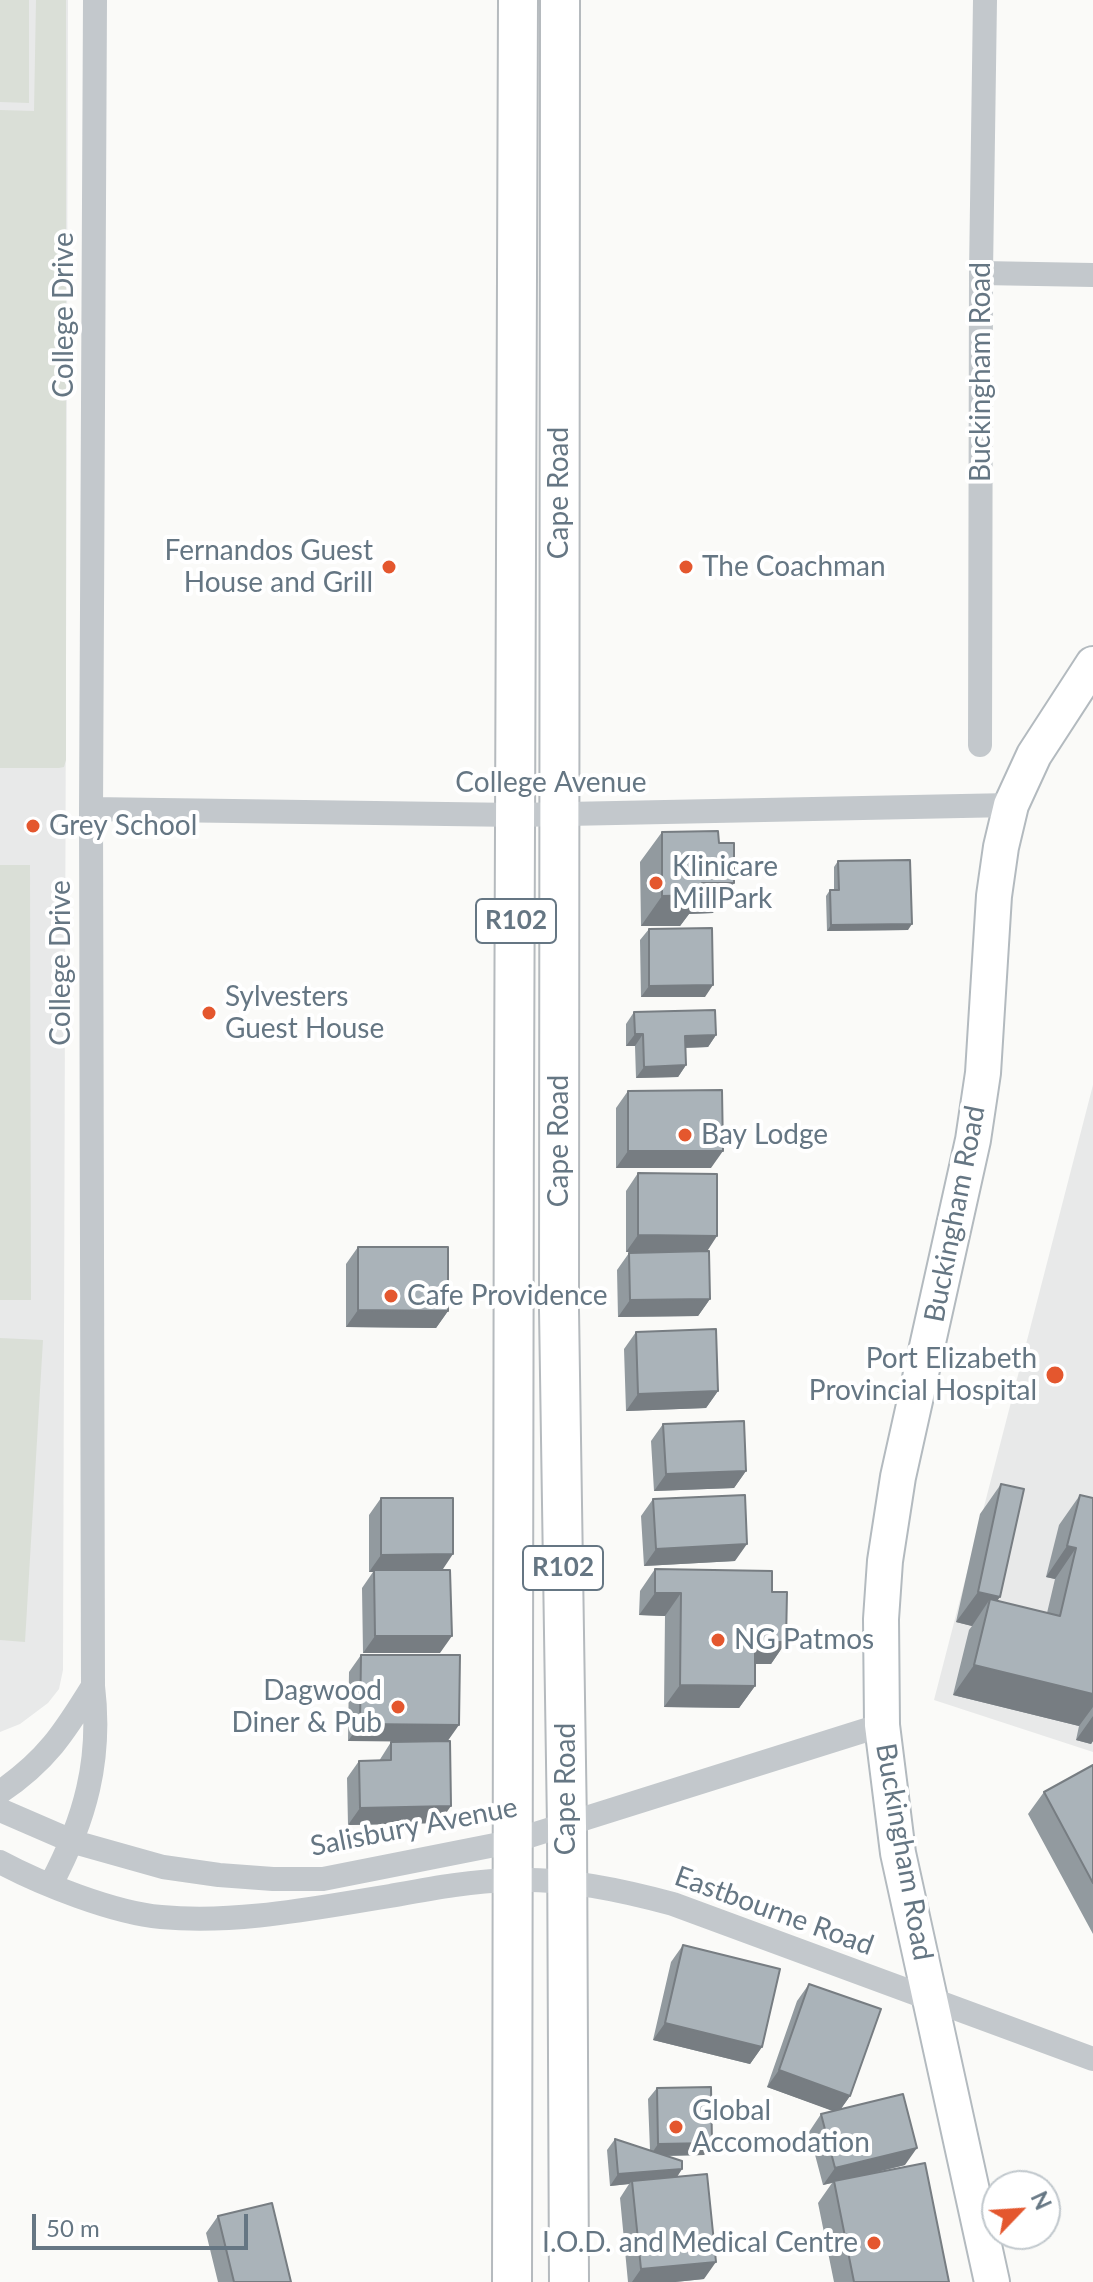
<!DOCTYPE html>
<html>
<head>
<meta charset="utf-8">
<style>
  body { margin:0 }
  #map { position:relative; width:1093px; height:2282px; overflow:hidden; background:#fafaf8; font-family:Lato,sans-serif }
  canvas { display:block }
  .north { position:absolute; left:981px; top:2170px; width:80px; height:80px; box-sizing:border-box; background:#fff; border:2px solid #c1c8cd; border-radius:50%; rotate:65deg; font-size:22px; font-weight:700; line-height:32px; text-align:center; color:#657683 }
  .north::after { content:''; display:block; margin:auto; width:28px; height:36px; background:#e4572e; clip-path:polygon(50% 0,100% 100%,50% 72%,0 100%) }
  .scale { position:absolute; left:32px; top:2214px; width:216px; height:36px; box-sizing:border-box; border:4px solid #657683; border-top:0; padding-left:10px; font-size:24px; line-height:28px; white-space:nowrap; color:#657683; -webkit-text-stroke:6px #fff; paint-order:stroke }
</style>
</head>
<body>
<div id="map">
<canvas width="1093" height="2282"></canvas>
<div class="north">N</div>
<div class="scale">50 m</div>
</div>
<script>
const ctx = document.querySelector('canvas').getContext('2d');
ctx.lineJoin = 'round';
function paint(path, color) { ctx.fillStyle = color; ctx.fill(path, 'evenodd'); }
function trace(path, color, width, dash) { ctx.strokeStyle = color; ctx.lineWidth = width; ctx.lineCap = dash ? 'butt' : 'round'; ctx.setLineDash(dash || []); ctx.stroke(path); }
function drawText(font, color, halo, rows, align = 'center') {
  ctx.font = font + ' Lato,sans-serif'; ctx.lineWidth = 8; ctx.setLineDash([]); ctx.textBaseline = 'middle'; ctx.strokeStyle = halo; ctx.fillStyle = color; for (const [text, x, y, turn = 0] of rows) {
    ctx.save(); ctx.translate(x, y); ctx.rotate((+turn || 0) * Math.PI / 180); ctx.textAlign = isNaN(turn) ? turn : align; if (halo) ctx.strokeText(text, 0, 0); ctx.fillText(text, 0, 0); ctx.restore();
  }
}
paint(new Path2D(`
  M0 0H68L63 1670 59 1689 48 1703 20 1724 0 1732Z
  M1093 1085V1752L934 1700Z`), '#e8e9e9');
paint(new Path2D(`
  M0 0H29V103L0 102Z
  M36 0H66V760L64 767 59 768H0V110L34 111Z
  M0 865H30L31 1300H0Z
  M0 1338 43 1340 25 1642 0 1640Z`), '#dadfd7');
const secondary = new Path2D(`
  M992 2282 898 1853 882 1725 881 1619 885 1561 898 1477 973 1140 983 1073 994 896 1001 847 1011 805 1034 755 1093 664`);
const primary = new Path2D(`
  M560 0 559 1310 567 1826 569 2282
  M512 2282C510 1521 517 761 518 0`);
trace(secondary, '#b3babf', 38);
trace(primary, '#b5babe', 42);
trace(new Path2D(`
  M981 273 1093 275
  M980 745 981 273 985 0
  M91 809 517 815 1011 805
  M0 1792C46 1761 64 1733 93 1686
  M0 1810 74 1842 163 1867 219 1875 273 1879H323L510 1842 882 1725
  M0 1862C41 1884 114 1913 161 1917 238 1924 314 1908 390 1896 429 1889 471 1881 511 1880 565 1878 621 1890 673 1904L1093 2059
  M51 1884C85 1820 102 1760 93 1686L91 811 95 0`), '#c3c8cc', 24);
trace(secondary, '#fff', 34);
trace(primary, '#fff', 38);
paint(new Path2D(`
  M662 832 713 913 689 914 680 926H641L640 862Z
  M838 861 908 930 827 931 826 896 830 890H834V867Z
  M649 929 705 997H641L640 940Z
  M634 1012 716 1035 708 1047 685 1048 686 1065 678 1077 636 1078 635 1046H626V1024Z
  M628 1091 711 1168H616V1108Z
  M638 1173 706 1251 710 1299 698 1316 618 1317 617 1270 629 1253 645 1252H626V1191Z
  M358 1247 448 1311 436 1328 346 1327V1264Z
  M636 1332 718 1391 706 1408 626 1411 624 1349Z
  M663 1424 746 1471 734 1488 654 1491 651 1441Z
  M1001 1484 997 1601 1047 1613 1055 1579 1046 1577 1059 1525 1080 1495 1093 1498V1741L1091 1744 1076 1740 1079 1726 953 1695 969 1630 972 1626 956 1622 980 1514Z
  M381 1498 442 1570 440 1653H363L362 1588 373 1572H369V1515Z
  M653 1499 735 1561 644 1566 641 1516Z
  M655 1569 772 1592 786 1642 771 1664H755V1686L739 1708 664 1707 665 1616 639 1615 640 1591Z
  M361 1655 448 1741 439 1823 348 1825 347 1778 359 1761H379L391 1742 413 1741H348L349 1672Z
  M1093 1765V1934L1028 1814 1044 1792Z
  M683 1945 762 2047 750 2064 653 2040 671 1962Z
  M809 1984 850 2096 840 2110 905 2165 862 2176 949 2282H834L818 2203 832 2183 823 2185 809 2132 821 2114 834 2111 767 2087 797 2001Z
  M657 2088 712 2143 704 2155 667 2156 682 2169 677 2177 704 2279 675 2282H628L620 2198 629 2184 610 2186 607 2150 615 2139 650 2150 648 2099Z
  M218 2216 291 2282H218L206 2233Z`), '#929a9f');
paint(new Path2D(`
  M702 883H734L713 913 689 914 680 926H641L662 896Z
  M912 924 908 930 827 931 831 925Z
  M713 985 705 997H641L649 986Z
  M635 1034H643L635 1046H626Z
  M716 1035 708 1047 677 1048 685 1036Z
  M686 1065 678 1077 636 1078 644 1067Z
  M628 1151H723L711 1168H616Z
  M638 1235 717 1236 706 1253 626 1252Z
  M710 1299 698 1316 618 1317 630 1300Z
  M358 1310 448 1311 436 1328 346 1327Z
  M718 1391 706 1408 626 1411 638 1394Z
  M746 1471 734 1488 654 1491 666 1474Z
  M747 1544 735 1561 644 1566 656 1549Z
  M1067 1546 1076 1548 1055 1579 1046 1577Z
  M453 1554 441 1572H369L381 1555Z
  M978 1592 1000 1597 986 1617 990 1599 972 1626 956 1622Z
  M655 1593H681L665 1616 639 1615Z
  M375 1636H452L440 1653H363Z
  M755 1642H786L771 1664H740Z
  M974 1665 1093 1694V1707L1079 1726 953 1695Z
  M680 1685 755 1686 739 1708 664 1707Z
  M1093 1716V1741L1091 1744 1076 1740Z
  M360 1724 459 1725 447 1742 348 1741Z
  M451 1806 439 1823 348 1825 360 1808Z
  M665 2023 762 2047 750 2064 653 2040Z
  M779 2070 850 2096 838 2113 767 2087Z
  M712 2143 704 2155 650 2156 658 2144Z
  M917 2148 905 2165 823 2185 835 2168Z
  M682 2169 674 2181H632L629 2184 610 2186 618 2174Z
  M716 2262 704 2279 675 2282H632L641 2269Z`), '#777d82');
const building = new Path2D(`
  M718 831 719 843H734V883H702V895L662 896V832Z
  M910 860 912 924 831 925 830 890H839L838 861Z
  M712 928 713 985 649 986V929Z
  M715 1010 716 1035 685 1036 686 1065 644 1067 643 1034H635L634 1012Z
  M722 1090 723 1151H628V1091Z
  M638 1173 717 1174V1236L638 1235Z
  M358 1247H448V1311L358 1310Z
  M709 1251 710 1299 630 1300 629 1253Z
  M716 1329 718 1391 638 1394 636 1332Z
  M744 1421 746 1471 666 1474 663 1424Z
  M1001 1484 1024 1489 1000 1597 978 1592Z
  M745 1495 747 1544 656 1549 653 1499Z
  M1080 1495 1093 1498V1694L974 1665 990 1599 1060 1616 1076 1548 1067 1546Z
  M381 1498H453V1554L381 1555Z
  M655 1569 772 1571V1592H787L786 1642H755V1686L680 1685 681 1593H655Z
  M374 1570H450L452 1636H375Z
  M361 1655H460L459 1725 360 1724Z
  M450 1741 451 1806 360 1808 359 1761 391 1760V1742Z
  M1093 1765V1883L1044 1792Z
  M683 1945 780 1969 762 2047 665 2023Z
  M809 1984 881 2009 850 2096 779 2070Z
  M711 2087 712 2143 658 2144 657 2088Z
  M903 2094 917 2148 835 2168 821 2114Z
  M615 2139 682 2161V2169L618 2174Z
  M925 2163 949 2282H854L834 2181Z
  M707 2174 716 2262 641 2269 632 2181Z
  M272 2203 291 2282H234L218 2216Z`);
paint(building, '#aab3b9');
trace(building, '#777d82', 2);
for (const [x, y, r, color] of [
  [389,567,8,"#e4572e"],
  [686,567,8,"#e4572e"],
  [33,826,8,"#e4572e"],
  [656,883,8,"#e4572e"],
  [209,1013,8,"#e4572e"],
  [685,1135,8,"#e4572e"],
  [391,1296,8,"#e4572e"],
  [1055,1375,10,"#e4572e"],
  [718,1640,8,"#e4572e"],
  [398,1707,8,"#e4572e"],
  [676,2127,8,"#e4572e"],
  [874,2243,8,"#e4572e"]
]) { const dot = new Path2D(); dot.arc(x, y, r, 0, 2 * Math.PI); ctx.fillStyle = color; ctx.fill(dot); trace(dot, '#fff', 3); }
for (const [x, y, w] of [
  [516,921,80],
  [563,1568,80]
]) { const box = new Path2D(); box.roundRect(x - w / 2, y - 22, w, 44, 6); ctx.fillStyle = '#fff'; ctx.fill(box); trace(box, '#657683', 2); }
drawText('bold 26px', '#657683', null, [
  ["R102",516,921],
  ["R102",563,1568]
]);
drawText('28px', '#657683', '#fff', [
  ["College Drive",64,315,-90],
  ["Buckingham Road",981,372,-90],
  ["Cape Road",559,493,-90],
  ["College Avenue",551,783],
  ["College Drive",61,963,-90],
  ["Cape Road",559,1141,-90],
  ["Buckingham Road",955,1214,-79],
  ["Cape Road",566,1789,-90],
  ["Salisbury Avenue",414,1827,-11],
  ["Buckingham Road",904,1852,80],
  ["Eastbourne Road",774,1911,20]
]);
drawText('28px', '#657683', '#fff', [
  ["Fernandos Guest",373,551,"right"],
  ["House and Grill",373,583,"right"],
  ["The Coachman",702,567],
  ["Grey School",49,826],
  ["Klinicare",672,867],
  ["MillPark",672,899],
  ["Sylvesters",225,997],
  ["Guest House",225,1029],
  ["Bay Lodge",701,1135],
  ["Cafe Providence",407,1296],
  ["Port Elizabeth",1037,1359,"right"],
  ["Provincial Hospital",1037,1391,"right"],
  ["NG Patmos",734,1640],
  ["Dagwood",382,1691,"right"],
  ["Diner & Pub",382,1723,"right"],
  ["Global",692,2111],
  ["Accomodation",692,2143],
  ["I.O.D. and Medical Centre",858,2243,"right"]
], 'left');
</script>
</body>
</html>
